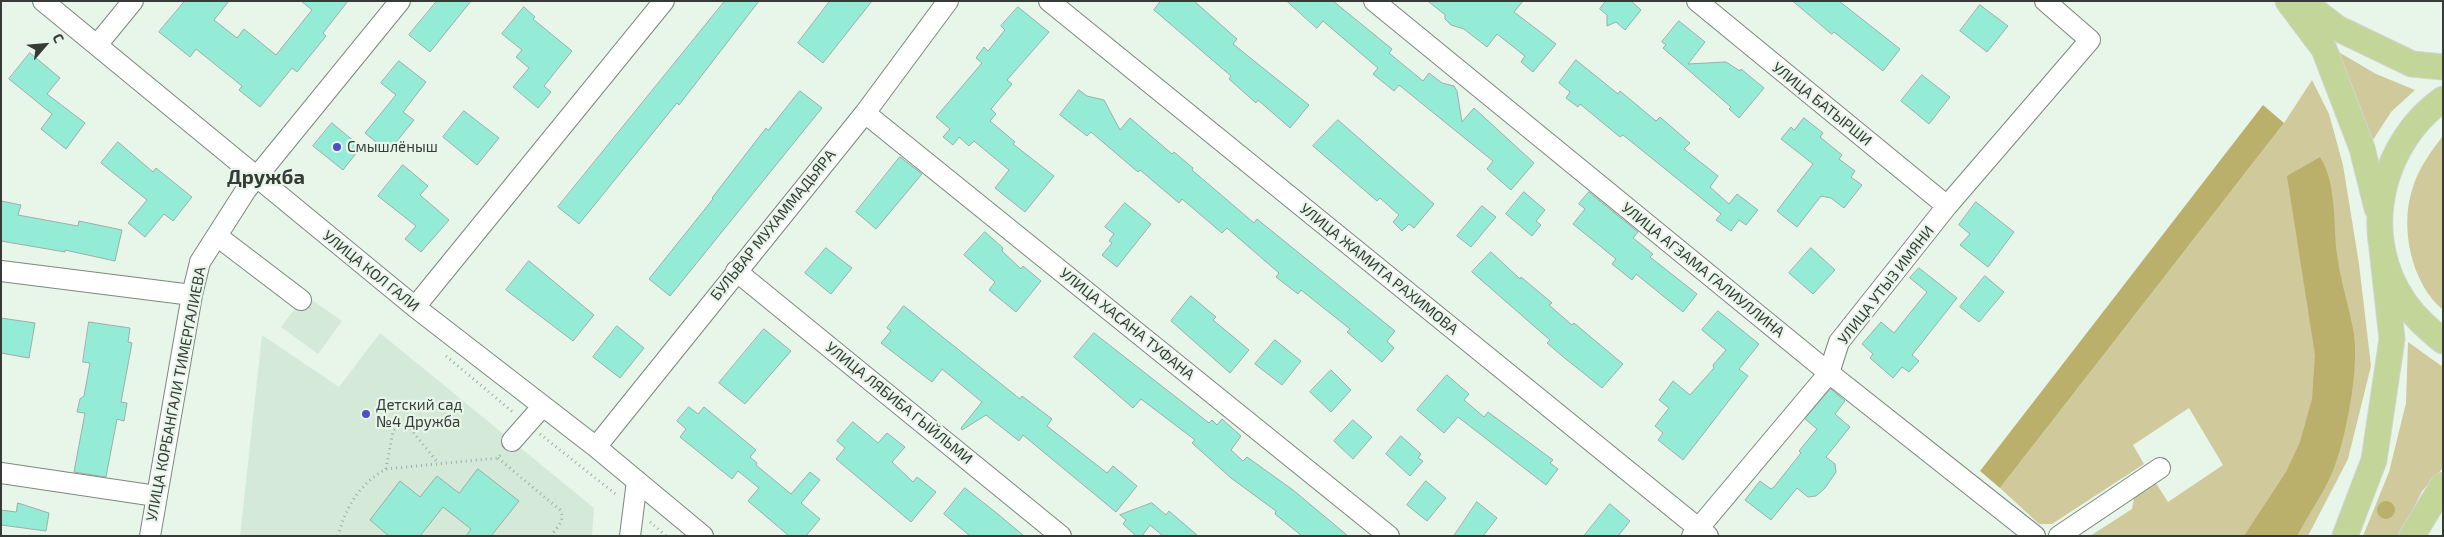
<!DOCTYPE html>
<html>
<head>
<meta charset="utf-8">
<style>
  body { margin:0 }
  #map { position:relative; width:2444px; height:537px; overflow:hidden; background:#e8f6ea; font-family:"Exo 2",sans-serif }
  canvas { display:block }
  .frame { position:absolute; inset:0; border:2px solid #363b37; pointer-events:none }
  .north { position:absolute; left:20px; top:20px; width:50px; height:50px; -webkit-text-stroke:4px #e8f6ea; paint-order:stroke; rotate:63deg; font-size:14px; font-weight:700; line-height:20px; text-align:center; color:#363b37 }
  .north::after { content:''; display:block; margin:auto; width:18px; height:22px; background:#363b37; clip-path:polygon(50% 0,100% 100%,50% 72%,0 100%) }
</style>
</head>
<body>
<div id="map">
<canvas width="2444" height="537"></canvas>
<div class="frame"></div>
<div class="north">С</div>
</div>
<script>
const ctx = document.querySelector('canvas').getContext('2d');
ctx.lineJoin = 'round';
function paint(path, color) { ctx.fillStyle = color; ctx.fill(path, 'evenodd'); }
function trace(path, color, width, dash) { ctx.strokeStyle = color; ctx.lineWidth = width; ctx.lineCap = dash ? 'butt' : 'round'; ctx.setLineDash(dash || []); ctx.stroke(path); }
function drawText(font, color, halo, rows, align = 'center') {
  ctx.font = font + ' "Exo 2",sans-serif'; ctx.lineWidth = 4.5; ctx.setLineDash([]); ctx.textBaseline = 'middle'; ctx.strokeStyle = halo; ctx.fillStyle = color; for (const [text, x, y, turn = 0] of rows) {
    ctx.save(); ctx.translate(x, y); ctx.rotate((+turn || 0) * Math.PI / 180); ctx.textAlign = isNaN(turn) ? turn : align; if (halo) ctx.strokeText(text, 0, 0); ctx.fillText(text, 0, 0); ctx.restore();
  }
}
paint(new Path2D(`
  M305 295 342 321 318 354 281 327Z
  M380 333 594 508 592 536H240L262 335 339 387Z`), '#d5e9d8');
paint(new Path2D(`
  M2332 48 2376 74 2415 90 2391 112 2371 143Z
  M2312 80 2329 114 2343 165 2359 264 2371 366 2348 459 2308 536H2090L2132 509 2135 493 2154 480 2168 502 2223 465 2189 408 2133 445 2144 464 2052 524H2039L2000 488 2284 123Z
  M2442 137 2443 136V310C2411 283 2400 228 2412 190 2418 169 2430 153 2442 137Z
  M2408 342 2443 367V468L2422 491 2400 536H2363L2389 472 2406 403Z`), '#d0c99c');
paint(new Path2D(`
  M2263 105 2284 123 2000 488 1980 471Z
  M2320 157C2337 183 2333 224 2337 254 2340 281 2350 308 2354 335 2359 370 2346 440 2332 473 2323 494 2308 515 2297 536H2244L2286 472 2300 442 2312 399 2315 355 2287 176Z
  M2377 510a9 9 0 1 1 18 0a9 9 0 1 1-18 0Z`), '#bbb06b');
const building = new Path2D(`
  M185 1H229L214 20 237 38 244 29 276 55 312 10 301 1H348L323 33 326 36 297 72 292 68 260 107 239 90 242 86 196 49 190 57 159 32Z
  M437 1H471L430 52 409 35Z
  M725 1H759L679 105 677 103 579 224 558 207Z
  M830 1H872L823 63 798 43Z
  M1161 1H1194L1237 39 1233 44 1309 105 1290 128 1258 100 1256 103 1229 79 1231 76 1154 10Z
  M1287 1H1333L1392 49 1389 53 1423 81 1429 73 1442 83 1454 86 1457 91 1462 122 1474 108 1534 163 1511 190 1487 169 1493 161 1399 85 1394 91 1373 74 1378 68 1323 21 1317 28Z
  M1428 1H1523L1514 12 1556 44 1533 72 1521 62 1525 56 1497 34 1487 47 1464 29 1451 25 1445 19V15Z
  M1606 1H1631L1641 10 1625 30 1616 22 1607 26V15L1600 9Z
  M1793 1H1839L1900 49 1883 71 1834 32 1832 34Z
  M1980 5 2008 26 1987 52 1960 31Z
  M524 7 535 17 533 19 572 51 544 86 551 92 538 108 513 87 529 68 516 57 522 50 502 34Z
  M1018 7 1049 32 1007 80 1012 84 991 109 996 114 990 121 1015 142 1013 144 1054 176 1025 212 995 188 1009 170 974 141 969 146 959 137 953 145 943 137 950 129 936 117 982 63 976 58 984 47 988 51 1005 30 1001 26Z
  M1679 21 1705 42 1688 64 1726 62 1740 71 1741 69 1764 88 1739 118 1729 109 1731 107 1663 48 1666 45 1662 42Z
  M30 53 60 78 47 94 85 123 66 149 41 129 52 114 9 79Z
  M1576 60 1618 94 1620 91 1656 121 1660 117 1690 143 1684 149 1718 176 1710 187 1729 204 1737 194 1758 210 1746 225 1739 220 1731 231 1716 220 1721 214 1716 210 1623 135 1620 137 1580 104 1578 107 1566 98 1570 92 1559 83Z
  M399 61 426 82 403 112 414 120 388 152 365 133 396 95 381 83Z
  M1922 75 1950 97 1929 124 1901 101Z
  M1079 90 1087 96 1104 100 1120 130 1130 118 1172 154 1174 152 1193 168 1192 170 1254 223 1257 219 1395 331 1387 341 1394 348 1382 362 1347 332 1350 329 1301 290 1298 294 1276 277 1279 273 1227 228 1222 233 1182 199 1179 203 1140 170 1138 172 1091 132 1087 136 1060 115Z
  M800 91 822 108 670 296 649 279 713 199 712 198 766 128 768 130Z
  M464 111 499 138 477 165 443 137Z
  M1804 118 1823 133 1820 137 1842 155 1839 159 1855 171 1851 177 1862 185 1844 208 1831 198 1821 196 1797 227 1777 211 1813 164 1781 139 1791 127 1794 130Z
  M1338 120 1434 204 1414 228 1409 224 1402 231 1393 222 1399 215 1380 198 1377 201 1313 146Z
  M332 123 361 147 343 170 313 146Z
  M118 142 153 172 156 168 192 197 173 221 164 214 145 237 128 223 147 200 101 163Z
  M900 157 922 174 876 229 856 212Z
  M403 165 428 186 420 195 449 220 421 252 405 239 416 226 378 196Z
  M1524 192 1545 210 1536 221 1541 225 1532 236 1506 214Z
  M1589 192 1638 232 1633 238 1653 254 1650 257 1697 294 1683 312 1636 274 1632 280 1612 264 1616 259 1573 224 1585 209 1579 204Z
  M1 201 21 205 18 215 78 226 79 221 122 230 115 261 65 250V252L1 241Z
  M1976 202 2014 232 1988 267 1960 245 1970 234 1959 225Z
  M1125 203 1151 224 1117 267 1102 255 1112 243 1109 241 1114 234 1105 227Z
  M1482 206 1496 217 1471 247 1457 236Z
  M985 232 1003 248 1002 251 1021 269 1023 266 1041 281 1016 312 989 290 995 282 964 255Z
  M826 248 852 268 831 294 805 273Z
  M1811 248 1835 270 1813 294 1789 273Z
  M1491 252 1520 279 1521 277 1552 303 1549 305 1572 325 1574 323 1623 364 1602 388 1561 355 1547 343 1550 340 1472 272Z
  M529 261 594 315 573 341 506 290Z
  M1919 268 1957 298 1912 355 1919 361 1909 372 1902 367 1893 378 1870 358 1873 354 1862 344 1881 322 1894 333 1927 292 1910 278Z
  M1985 276 2004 292 1979 322 1960 307Z
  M1191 296 1216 317 1213 320 1249 350 1230 373 1171 321Z
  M904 306 1020 399 1022 396 1052 419 1047 426 1107 473 1113 466 1137 486 1116 512 1023 435 1019 441 986 415 962 430 961 428 982 402 942 369 932 382 881 343 891 331 887 328Z
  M1718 311 1759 344 1739 369 1748 376 1683 460 1658 440 1663 433 1655 426 1669 408 1659 400 1673 381 1690 395 1714 368 1713 365 1726 350 1702 330Z
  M1 318 35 323 29 358 1 353Z
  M89 322 130 328 128 342 132 343 121 402 127 403 124 421 117 419 106 477 74 472 85 413 77 412 80 399 84 396 90 363 83 362Z
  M617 326 644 348 620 378 593 357Z
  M764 329 791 351 745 404 719 383Z
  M1094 333 1209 423 1212 420 1217 425 1222 419 1241 436 1231 450 1243 461 1247 457 1293 490 1348 536H1302L1275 514 1276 511 1231 478 1192 443 1195 440 1141 399 1133 408 1074 357Z
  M1275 340 1301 361 1282 385 1255 364Z
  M1331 370 1351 390 1331 412 1310 392Z
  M1447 375 1469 394 1464 400 1484 417 1488 412 1553 460 1550 463 1558 469 1546 485 1458 417 1444 433 1417 410Z
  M1831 389 1845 401 1835 414 1850 427 1826 457 1835 464 1836 472 1825 488 1816 496 1808 497 1797 488 1771 520 1745 500 1760 481 1771 489 1774 487 1801 453 1799 451 1817 429 1805 419Z
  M689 407 698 414 704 407 756 450 750 457 757 463 756 465 791 494 810 472 820 480 801 503 820 519 806 536H789L748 501 759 488 738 471 732 479 680 437 686 429 677 421Z
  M1353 420 1372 437 1353 459 1334 441Z
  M853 422 878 443 887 433 905 447 892 462 913 482 917 477 936 492 911 522 836 459 845 448 837 441Z
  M1401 436 1421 454 1418 458 1423 461 1410 476 1386 454Z
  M478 469 519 501 491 536H466L471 529 443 507 420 536H389L370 520 400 481 420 497 437 476 459 493Z
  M1426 481 1446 498 1427 521 1407 505Z
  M965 488 999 515 1024 536H970L944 514Z
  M1477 502 1497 518 1483 536H1454Z
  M18 503 49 513 46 531 1 525V510L16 512Z
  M1152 503 1166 515 1169 511 1198 536H1163L1150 525 1142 536H1136L1123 524 1126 520 1120 515Z
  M1610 504 1630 521 1618 536H1584Z`);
paint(building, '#95ecd6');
trace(building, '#9caea8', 1);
const minor = new Path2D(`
  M43 1 415 307 596 447 703 536
  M1049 1 1708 536
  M1374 1 1829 373 2035 536
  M1697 1 1947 206
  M97 45 133 1
  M865 113 1389 536
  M217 236 301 300
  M1 271 192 295
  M736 271 1061 536
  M415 307 664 1
  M512 441 542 407
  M596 447 865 113 948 1
  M1 473 156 496
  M150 536 192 295 200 262 246 190 400 1
  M630 536 637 481
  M1692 536 1829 373 1839 342 1947 206 2090 40 2045 1
  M2059 536 2160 468`);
const major = new Path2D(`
  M2288 1 2324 49 2362 148 2377 208
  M2302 1 2337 28 2412 64 2443 67
  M2443 99C2384 141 2361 225 2397 290 2408 311 2425 327 2443 341
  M2345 536 2374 460 2392 339 2382 249
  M2412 536 2443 485`);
trace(minor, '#7c887e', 22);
trace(major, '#d3d4d3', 27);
trace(new Path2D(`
  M446 356 514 413
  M540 434 618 496
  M498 458 560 510C566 520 557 527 551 536
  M386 469 393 431 400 424 409 427 438 463
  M650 522 666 536
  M338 536C346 507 359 484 386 469L498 458 502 453`), '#a2aca4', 3, [1, 4]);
trace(minor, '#fff', 20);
trace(major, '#c1d698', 25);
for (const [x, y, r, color] of [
  [337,147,5,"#4e50c7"],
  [366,414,5,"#4e50c7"]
]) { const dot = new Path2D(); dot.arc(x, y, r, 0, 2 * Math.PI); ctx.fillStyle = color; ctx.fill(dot); trace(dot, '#e8f6ea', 2); }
drawText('15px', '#363b37', '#e8f6ea', [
  ["УЛИЦА БАТЫРШИ",1822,104,39],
  ["БУЛЬВАР МУХАММАДЬЯРА",773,225,-51],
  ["УЛИЦА ЖАМИТА РАХИМОВА",1379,269,39],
  ["УЛИЦА АГЗАМА ГАЛИУЛЛИНА",1703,270,39],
  ["УЛИЦА КОЛ ГАЛИ",371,271,39],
  ["УЛИЦА УТЫЗ ИМЯНИ",1886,285,-52],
  ["УЛИЦА ХАСАНА ТУФАНА",1127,324,39],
  ["УЛИЦА КОРБАНГАЛИ ТИМЕРГАЛИЕВА",176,394,-79],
  ["УЛИЦА ЛЯБИБА ГЫЙЛЬМИ",899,403,39]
]);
drawText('15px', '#363b37', '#e8f6ea', [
  ["Смышлёныш",347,147],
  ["Детский сад",376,405],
  ["№4 Дружба",376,422]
], 'left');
drawText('bold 20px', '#363b37', '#e8f6ea', [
  ["Дружба",266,177]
]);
</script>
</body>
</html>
